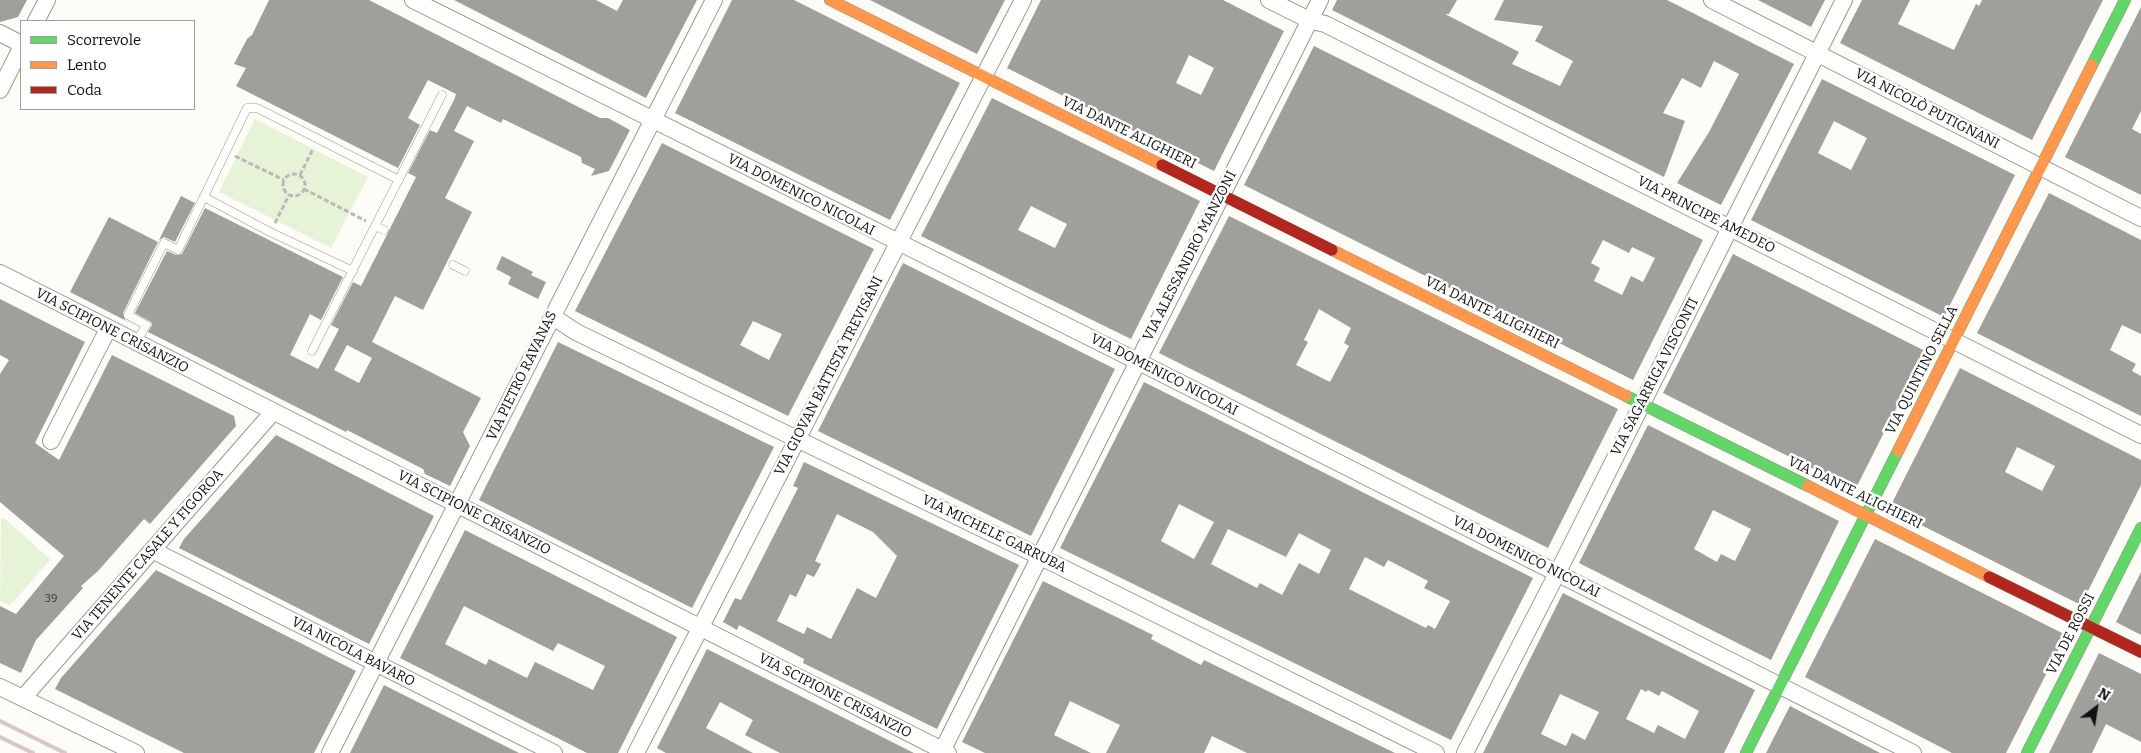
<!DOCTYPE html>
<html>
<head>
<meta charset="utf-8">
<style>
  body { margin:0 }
  #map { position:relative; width:2141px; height:753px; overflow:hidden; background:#fdfcf7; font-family:Bitter,serif }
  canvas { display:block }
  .legend { position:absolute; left:20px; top:20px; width:175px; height:90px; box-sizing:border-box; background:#fff; border:1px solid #a0a0a0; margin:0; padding:6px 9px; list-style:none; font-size:15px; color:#111 }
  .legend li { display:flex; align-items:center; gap:10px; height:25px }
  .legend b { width:25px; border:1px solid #a0a0a0 }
  .north { position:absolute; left:2071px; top:683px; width:50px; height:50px; -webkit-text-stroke:4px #fff; paint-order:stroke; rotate:31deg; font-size:14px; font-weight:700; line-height:20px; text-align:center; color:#111 }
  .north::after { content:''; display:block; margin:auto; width:18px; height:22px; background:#111; clip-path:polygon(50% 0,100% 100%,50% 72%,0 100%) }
</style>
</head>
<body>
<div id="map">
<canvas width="2141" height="753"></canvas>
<ul class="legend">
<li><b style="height:6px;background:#63d668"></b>Scorrevole</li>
<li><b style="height:6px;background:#ff974d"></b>Lento</li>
<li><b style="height:6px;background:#b3261e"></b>Coda</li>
</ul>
<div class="north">N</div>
</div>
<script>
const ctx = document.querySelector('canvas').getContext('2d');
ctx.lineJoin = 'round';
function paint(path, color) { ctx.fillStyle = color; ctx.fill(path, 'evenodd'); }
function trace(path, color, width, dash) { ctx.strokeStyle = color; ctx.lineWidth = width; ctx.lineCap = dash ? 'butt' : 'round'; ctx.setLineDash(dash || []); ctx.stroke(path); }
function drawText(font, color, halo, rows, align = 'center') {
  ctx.font = font + ' Bitter,serif'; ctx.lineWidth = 5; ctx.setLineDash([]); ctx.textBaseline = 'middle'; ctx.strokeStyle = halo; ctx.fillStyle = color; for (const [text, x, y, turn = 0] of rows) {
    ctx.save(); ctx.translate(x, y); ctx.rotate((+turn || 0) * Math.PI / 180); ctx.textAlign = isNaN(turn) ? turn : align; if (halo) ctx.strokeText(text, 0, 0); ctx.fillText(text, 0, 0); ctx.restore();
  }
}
paint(new Path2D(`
  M255 119 368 177 331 248 219 192Z
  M1 518 5 519 49 558 50 560 14 601 9 605 0 601Z`), '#e7f3d7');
paint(new Path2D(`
  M0 0H27L18 17 0 22Z
  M269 0H369L600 118H608L630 130 609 171 591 176 595 169 582 163 581 157 503 119 501 123 467 106 454 131 474 141 445 198 472 212 423 310 395 296 372 342 481 398 463 432 470 446 450 486 425 474 423 469 347 430 346 432 148 332 152 325 151 322 135 313 167 251 176 255 182 254 205 208 343 277 321 320 310 314 290 355 318 369 339 329 331 325 353 282 361 286 416 177 408 173 430 130 437 133 454 100 456 94 428 80 408 118 420 125 398 168 236 86 246 68 234 64 247 39 252 35ZM347 345 372 358 359 383 334 370Z
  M454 0H596L617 11 623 0H697L646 98Z
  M732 0H794L960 83 890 220 675 113Z
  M870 0H1005L977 54Z
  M1041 0H1223L1284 31 1214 171 1007 68ZM1189 55 1214 68 1201 95 1176 83Z
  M1337 0H1457L1449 14H1445L1519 52 1512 64 1560 86 1573 61 1535 41 1543 26 1494 20 1504 0H1667L1794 64 1721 205 1677 183 1709 132 1739 74 1714 61 1701 88 1682 78 1663 113 1685 121 1664 177 1332 10Z
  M1758 0H1825L1811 27Z
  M1862 0H1910L1898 24 1954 50 1976 4 1979 6 1982 0H2103L2032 140 1840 43Z
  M2141 7V111L2132 129 2141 134V195L2065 157Z
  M1314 46 1703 240 1633 380 1244 185ZM1603 240 1629 253 1632 247 1655 258 1643 282 1631 276 1622 295 1594 281 1600 268 1591 263Z
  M1822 79 2015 175 1944 317 1751 220ZM1834 121 1867 138 1851 170 1818 153Z
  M992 98 1200 201 1131 339 921 236ZM1031 206 1067 224 1055 248 1018 230Z
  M662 143 874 249 788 416 575 311ZM753 321 782 334 769 360 740 345Z
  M2049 193 2141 240V334L2122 325 2110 350 2136 364 2132 371 2141 376V416L1977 333Z
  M181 196 195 203 175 242 164 237 159 240 123 313 125 320 138 327 70 292 109 217 158 242Z
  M1229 216 1618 409 1548 548 1159 353ZM1319 309 1351 328 1344 343 1349 346 1330 382 1296 365 1308 342 1304 340Z
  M1733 254 1925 351 1855 490 1663 393Z
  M502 256 533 272 531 275 546 282 538 299 508 284 511 277 496 269Z
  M903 263 1115 369 1031 536 818 431Z
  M0 299 85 342 35 443 59 460 112 355 234 416 236 426 150 524 144 519 98 571 81 586 83 588 36 640 21 673 0 663V606L16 614 64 556 0 502V374L9 360 0 355Z
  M558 342 774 447 692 608 479 500Z
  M1960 368 2141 460V485L2081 605 1889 509ZM2017 447 2055 466 2042 491 2005 472Z
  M1144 382 1533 578 1451 740 1060 548ZM1179 504 1214 522 1194 559 1161 541ZM1228 529 1286 557 1299 533 1331 550 1319 574 1299 563 1282 595 1260 583 1257 588 1211 564ZM1365 557 1384 567 1388 560 1428 581 1424 588 1450 601 1435 629 1428 625 1426 628 1408 619 1349 589Z
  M1648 425 1839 521 1771 660 1579 563ZM1713 510 1751 529 1735 561 1721 554 1717 562 1694 549Z
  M276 435 434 516 369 644 179 548 184 539Z
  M804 462 1019 565 937 729 803 663 804 659 739 625 737 630 723 622 735 598 741 600 798 488 793 486ZM837 514 873 532 897 556 876 598 857 588 831 639 807 627 804 634 777 621 790 594 796 597 807 574 814 577 821 564 815 561Z
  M465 530 677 637 618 753H587L400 658ZM464 606 553 651 558 643 605 666 593 690 535 662 527 678 489 659 486 665 445 644Z
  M1875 539 2066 635 2006 753H1952L1805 677Z
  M156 570 356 671 314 753H184L55 689 61 678Z
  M2141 572V635L2116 622Z
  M1043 581 1153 635 1151 639 1201 665 1204 660 1395 753H1247L1212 736 1204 753H1106L1120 725 1070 701 1054 735 1091 753H985L962 742Z
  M1563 593 1755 690 1724 753H1483ZM1641 689 1646 692 1648 690 1659 696 1662 691 1699 711 1685 739 1658 725 1654 733 1626 719ZM1560 694 1599 712 1585 740 1572 733 1566 746 1541 734Z
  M707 649 914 753H780L745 735 753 720 720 702 706 728 753 753H666L657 748Z
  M2099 653 2141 674V742L2106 724 2092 753H2049Z
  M384 685 519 753H350Z
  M1790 706 1880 753H1766Z`), '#a19f9c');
const lane = new Path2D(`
  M204 197 270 232 353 271
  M384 230 375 226 442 95
  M453 265 465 271
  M136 343 146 325 128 315 164 243 178 250 247 108H257L399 180
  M312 351 375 226`);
const street = new Path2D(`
  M413 0 1137 361 1913 753
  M1269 0 1309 20 1325 24 2141 435
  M1712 0 2141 218
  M36 21 47 0
  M0 33 21 44
  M0 90 21 48
  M0 273 948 753
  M552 316 576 332 1053 563 1436 753
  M51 441 108 329
  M152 550 554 753
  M0 687 136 753
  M23 698 273 412
  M330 753 714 0
  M636 753 1023 0
  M941 753 1320 0
  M1465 753 1568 552 1844 0`);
const fast = new Path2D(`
  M2092 65 2125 0
  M1626 396 1808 486
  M1746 753 1898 451
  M2027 753 2141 528`);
const slow = new Path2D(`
  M830 0 1162 165
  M1332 250 1626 396
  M1898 451 2092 65
  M1808 486 1989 577`);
const jam = new Path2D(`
  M1162 165 1332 250
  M1989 577 2141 652`);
trace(lane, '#979795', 9);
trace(street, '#979795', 18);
trace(fast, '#8e8d8b', 12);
trace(slow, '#8e8d8b', 12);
trace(jam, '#8e8d8b', 12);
trace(new Path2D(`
  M235 156 284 180
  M283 185a11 11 0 1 1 22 0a11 11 0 1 1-22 0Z
  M300 175 313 149
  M304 189 366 221
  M275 223 289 195`), '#b9b9b8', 3, [5, 2.5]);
trace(lane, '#fffffe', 8);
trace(street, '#fffffe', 16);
trace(fast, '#63d668', 11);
trace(slow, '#ff974d', 11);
trace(jam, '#b3261e', 11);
trace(new Path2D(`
  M0 721 65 753
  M0 737 33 753`), '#d9c6c7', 4);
drawText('11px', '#353434', null, [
  ["39",51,599]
]);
drawText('14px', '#111', '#fff', [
  ["VIA NICOLÒ PUTIGNANI",1927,109,27],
  ["VIA DANTE ALIGHIERI",1129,133,26],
  ["VIA DOMENICO NICOLAI",801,195,27],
  ["VIA PRINCIPE AMEDEO",1706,215,27],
  ["VIA ALESSANDRO MANZONI",1190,256,-63],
  ["VIA DANTE ALIGHIERI",1492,313,26],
  ["VIA SCIPIONE CRISANZIO",112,331,27],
  ["VIA QUINTINO SELLA",1922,370,-63],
  ["VIA DOMENICO NICOLAI",1164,375,27],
  ["VIA PIETRO RAVANAS",522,376,-64],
  ["VIA GIOVAN BATTISTA TREVISANI",829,376,-63],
  ["VIA SAGARRIGA VISCONTI",1655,377,-63],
  ["VIA DANTE ALIGHIERI",1855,493,26],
  ["VIA SCIPIONE CRISANZIO",474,513,27],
  ["VIA MICHELE GARRUBA",994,534,26],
  ["VIA TENENTE CASALE Y FIGOROA",148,555,-49],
  ["VIA DOMENICO NICOLAI",1526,557,27],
  ["VIA DE ROSSI",2071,634,-63],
  ["VIA NICOLA BAVARO",353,652,27],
  ["VIA SCIPIONE CRISANZIO",835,696,27]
]);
</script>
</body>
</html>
